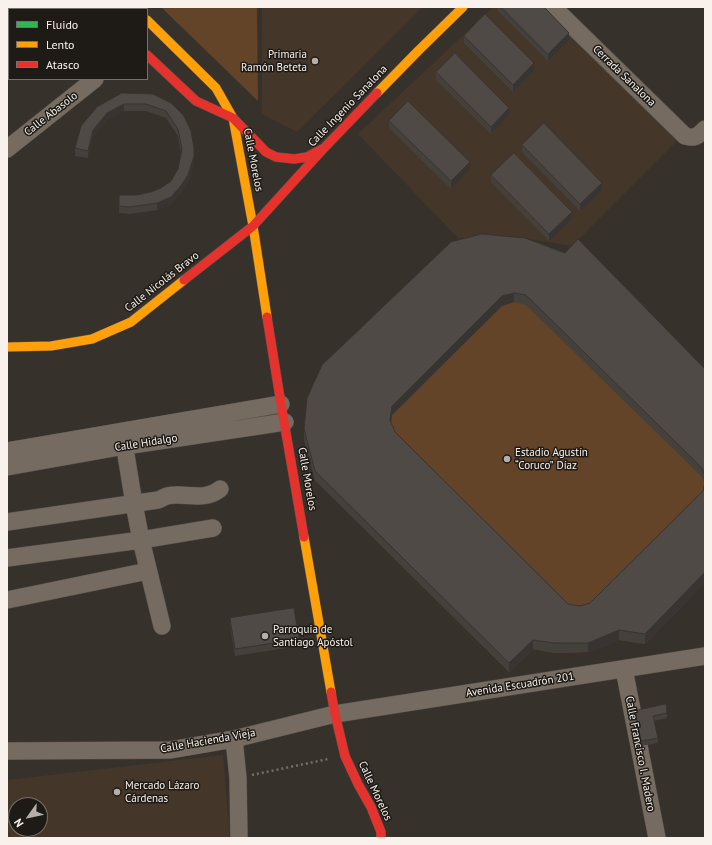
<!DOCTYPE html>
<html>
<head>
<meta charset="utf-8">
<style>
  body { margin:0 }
  #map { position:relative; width:712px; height:845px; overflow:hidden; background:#37312c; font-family:"PT Sans",sans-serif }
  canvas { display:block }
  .frame { position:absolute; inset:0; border:8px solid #f9f2ec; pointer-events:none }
  .legend { position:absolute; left:8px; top:8px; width:140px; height:72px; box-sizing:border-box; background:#1e1a16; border:1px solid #76706c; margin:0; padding:5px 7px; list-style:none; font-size:12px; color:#f9f2ec }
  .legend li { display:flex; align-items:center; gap:8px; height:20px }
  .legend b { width:20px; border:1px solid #76706c }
  .north { position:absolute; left:8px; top:797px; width:40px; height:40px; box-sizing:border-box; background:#1e1a16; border:1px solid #76706c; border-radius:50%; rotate:237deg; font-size:11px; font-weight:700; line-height:16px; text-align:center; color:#f9f2ec }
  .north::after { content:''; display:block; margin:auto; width:14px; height:18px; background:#b5aea9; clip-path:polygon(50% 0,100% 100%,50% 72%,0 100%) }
</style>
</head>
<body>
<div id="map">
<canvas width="712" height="845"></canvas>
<div class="frame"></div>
<ul class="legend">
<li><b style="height:5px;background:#30b455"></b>Fluido</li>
<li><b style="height:5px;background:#ff9f0a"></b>Lento</li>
<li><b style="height:5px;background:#e5322d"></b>Atasco</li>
</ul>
<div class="north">N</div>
</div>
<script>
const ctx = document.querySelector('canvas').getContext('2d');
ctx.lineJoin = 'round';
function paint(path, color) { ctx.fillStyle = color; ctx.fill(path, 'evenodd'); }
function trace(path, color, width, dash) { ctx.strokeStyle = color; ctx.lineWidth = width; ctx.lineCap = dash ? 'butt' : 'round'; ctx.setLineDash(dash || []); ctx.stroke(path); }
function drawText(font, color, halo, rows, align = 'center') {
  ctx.font = font + ' "PT Sans",sans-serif'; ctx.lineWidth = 3; ctx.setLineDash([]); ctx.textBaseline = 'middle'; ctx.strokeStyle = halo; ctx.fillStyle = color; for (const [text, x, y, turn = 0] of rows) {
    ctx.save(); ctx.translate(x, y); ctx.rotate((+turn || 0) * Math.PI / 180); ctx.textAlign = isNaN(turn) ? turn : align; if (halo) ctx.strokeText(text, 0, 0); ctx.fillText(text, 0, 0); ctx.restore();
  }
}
paint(new Path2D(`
  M262 7H423L297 132 262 114Z
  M493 7H545L679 139 572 246 529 239 498 237 464 244 358 134Z
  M223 755 230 838H7V780ZM16 805H40V829H16Z`), '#45362a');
paint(new Path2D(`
  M161 7H257L258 101Z
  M451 251 705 378V582L645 644 619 640 588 652 554 653 533 649 509 672 315 480 304 439Z`), '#634429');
const street = new Path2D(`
  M553 7 685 136C695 139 698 136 705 129
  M7 149 95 79
  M123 436 134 504 141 540 162 626
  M7 451 281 404
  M7 467 125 446 285 422
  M7 522 158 500C161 499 164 497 167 496 185 492 204 502 220 489
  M7 558 141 540 213 528
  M7 600 148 571
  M624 669 657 838
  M234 739 238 778 239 838
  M7 751 170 750 234 739 335 714 705 656`);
const fast = new Path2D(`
  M98 7 100 9
  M134 7 136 9
  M22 9 27 7`);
const slow = new Path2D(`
  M147 20 216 88 233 118 253 226 267 317
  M377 93 418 51 463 7
  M7 347 51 346 92 339 131 322 184 280
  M304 537 331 692`);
const jam = new Path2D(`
  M147 55 196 101 233 118 266 152 276 157 294 159 307 157 322 149
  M184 280 253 226 325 147 377 93
  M267 317 281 404 304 537
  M331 692 335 714 345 756 358 784 371 807 381 832V838`);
trace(street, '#55504c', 18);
trace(fast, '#55504c', 10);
trace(slow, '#55504c', 10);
trace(jam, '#55504c', 10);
trace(new Path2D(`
  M252 775 328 759`), '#756d66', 2.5, [2, 3]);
trace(street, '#766b61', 17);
trace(fast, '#30b455', 9);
trace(slow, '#ff9f0a', 9);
trace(jam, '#e5322d', 9);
paint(new Path2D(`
  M498 7H544L569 40 548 61 498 11Z
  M464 36 534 71 513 92 464 43Z
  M436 72 509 115 491 134 436 80Z
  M122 93 171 103 194 163 188 183 180 194 171 204 157 210 130 214 119 213V195H137L151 192 161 188 171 181 178 169 181 153 178 136 166 118 146 111H124L107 120 93 137 88 158 75 156V148Z
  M389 121 470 170 451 189 389 128Z
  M522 145 602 190 580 211 522 152Z
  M491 175 572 219 549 241 491 182Z
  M451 242 705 369V582L645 644 619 640 588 652 554 653 533 649 509 672 315 480 304 439V429ZM514 302 526 305 702 477 704 484 703 491 590 603 580 606 568 604 395 432 391 423 392 415 502 306Z
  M230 618 299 639V646L235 656 230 625Z
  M635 711 667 713V718L654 721 658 738V743L641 746 635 716Z`), '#44403c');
paint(new Path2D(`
  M569 33V40L548 61V54Z
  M534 63V71L513 92V85Z
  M124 104V111L107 120 93 137 88 158V151L93 130 107 113Z
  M509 108V115L491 134V127Z
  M194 156V163L188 183 180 194 171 204 157 210V203Z
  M470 162V170L451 189V181Z
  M602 183V190L580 211V204Z
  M572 212V219L549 241V234Z
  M514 293V302L502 306 392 415 390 430V420L392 406 502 296Z
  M705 572V582L645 644V634Z
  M619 630V640L588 652V643Z
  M533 640V649L509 672V663Z`), '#373431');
const building = new Path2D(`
  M501 7H544L569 33 548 54Z
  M485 14 534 63 513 85 464 36Z
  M455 53 509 108 491 127 436 72Z
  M122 93 153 94 171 103 184 116 191 131 194 148V156L188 175 180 187 171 197 157 203 130 207 119 206V195H137L151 192 161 188 171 181 178 169 182 149 178 129 166 111 146 104H124L107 113 93 130 88 151 75 148 81 126 97 107Z
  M408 101 470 162 451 181 389 121Z
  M544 123 602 183 580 204 522 145Z
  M514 153 572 212 549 234 491 175Z
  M482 234 525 238 565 253 578 239 705 369V476L702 468 526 295 514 293 502 296 392 406 390 420 395 432 568 604 580 606 590 603 703 491 705 482V572L645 634 619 630 588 643H554L533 640 509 663 315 471 304 429 307 398 322 365 451 242Z
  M294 608 299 639 235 649 230 618Z
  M666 704 667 713 653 716 658 738 641 741 635 711Z`);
paint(building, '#4f4a46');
trace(building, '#373431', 1);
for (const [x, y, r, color] of [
  [315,61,4,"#b5aea9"],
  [507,459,4,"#b5aea9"],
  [265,636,4,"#b5aea9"],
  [117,792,4,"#b5aea9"]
]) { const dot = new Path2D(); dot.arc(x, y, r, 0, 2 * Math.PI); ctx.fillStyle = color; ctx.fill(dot); trace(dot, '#1e1a16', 1.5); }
drawText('11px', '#f9f2ec', '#1e1a16', [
  ["Primaria",307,55,"right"],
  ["Ramón Beteta",307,68,"right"],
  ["Estadio Agustín",515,453],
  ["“Coruco” Díaz",515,466],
  ["Parroquia de",273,630],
  ["Santiago Apóstol",273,643],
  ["Mercado Lázaro",125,786],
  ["Cárdenas",125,799]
], 'left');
drawText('11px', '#f9f2ec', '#1e1a16', [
  ["Cerrada Sanalona",624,76,44],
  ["Calle Ingenio Sanalona",348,106,-46],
  ["Calle Abasolo",51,114,-38],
  ["Calle Morelos",253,160,79],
  ["Calle Nicolás Bravo",162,282,-38],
  ["Calle Hidalgo",146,443,-9],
  ["Calle Morelos",307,479,80],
  ["Avenida Escuadrón 201",520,685,-9],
  ["Calle Hacienda Vieja",208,741,-10],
  ["Calle Francisco I. Madero",640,754,79],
  ["Calle Morelos",375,791,65]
]);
</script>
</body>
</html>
